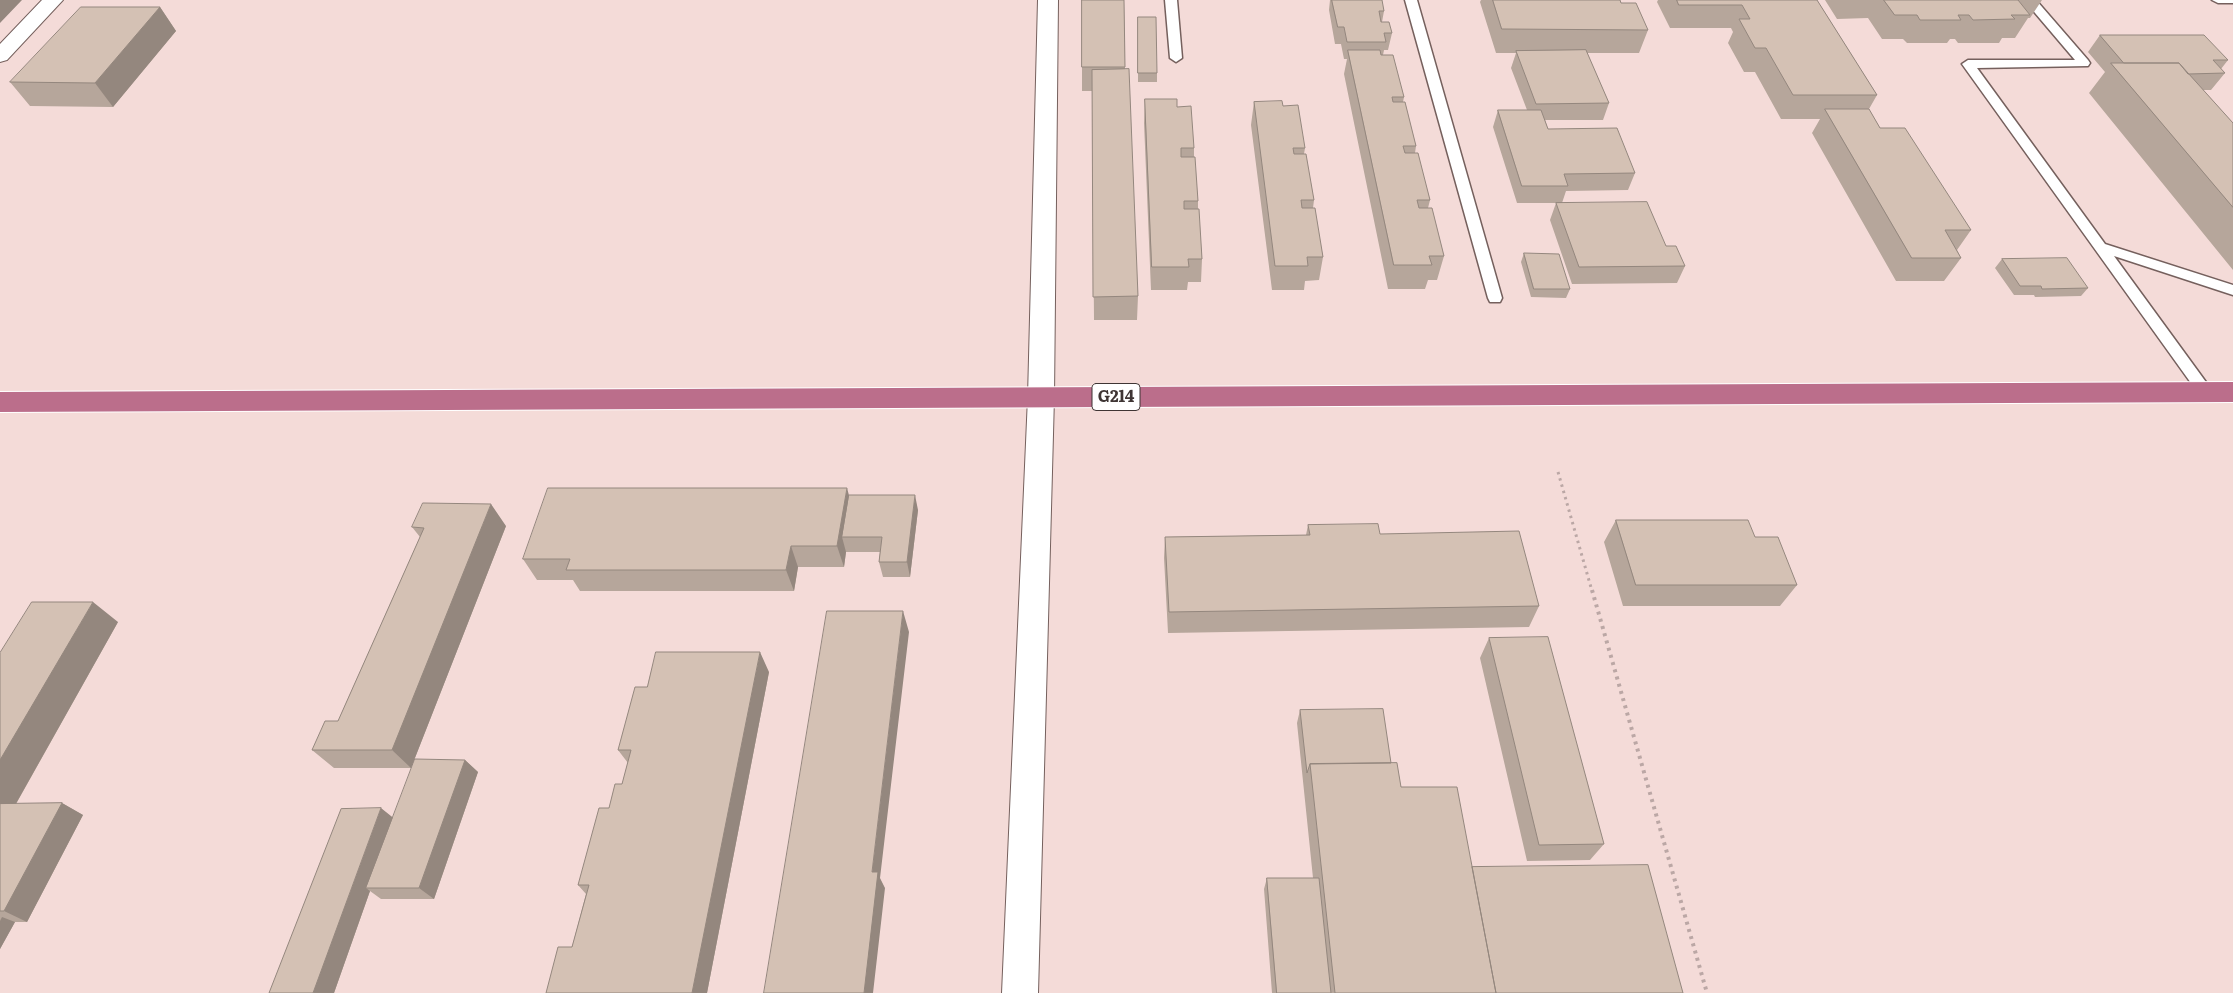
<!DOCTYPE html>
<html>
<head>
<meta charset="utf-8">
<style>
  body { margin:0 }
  canvas { display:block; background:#f4dbd8 }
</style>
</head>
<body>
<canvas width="2233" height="993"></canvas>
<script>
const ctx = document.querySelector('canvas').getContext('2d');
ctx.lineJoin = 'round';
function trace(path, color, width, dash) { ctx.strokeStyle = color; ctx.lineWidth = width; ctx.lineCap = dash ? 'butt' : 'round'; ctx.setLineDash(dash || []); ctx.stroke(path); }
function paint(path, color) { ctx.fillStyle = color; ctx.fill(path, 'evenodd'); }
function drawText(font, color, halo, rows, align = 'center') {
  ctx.font = font + ' Literata,serif'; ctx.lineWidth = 5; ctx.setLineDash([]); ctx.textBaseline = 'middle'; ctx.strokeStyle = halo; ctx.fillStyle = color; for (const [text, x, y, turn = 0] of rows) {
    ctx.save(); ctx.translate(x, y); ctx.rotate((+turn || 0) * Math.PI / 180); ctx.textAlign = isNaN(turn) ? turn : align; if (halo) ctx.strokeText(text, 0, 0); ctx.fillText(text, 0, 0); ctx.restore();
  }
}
const lane = new Path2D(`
  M1165 0H1177L1182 58 1176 62 1170 58Z
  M1405 0H1417L1502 298 1500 302H1490L1488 298Z
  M2024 0H2036L2088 60 2090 63 2088 66 1977 68 2105 244 2233 285V295L2114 256 2211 389 2214 393 2211 397 2206 399 2201 397 1962 64 1968 60H2075Z
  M2212 0H2233V3H2218Z`);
const street = new Path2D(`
  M42 0H63L7 60 0 62V44Z
  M1038 0H1058L1054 397 1038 993H1002L1028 397Z`);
const highway = new Path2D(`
  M2233 382V402L0 412V392Z`);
trace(lane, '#75605d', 3);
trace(street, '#75605d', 2);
trace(highway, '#fff', 2);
trace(new Path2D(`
  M1558 472 1592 591`), '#bba7a5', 3, [2.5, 4]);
trace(new Path2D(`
  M1592 590 1707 993`), '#bba7a5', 4, [3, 4.5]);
paint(lane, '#fff');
paint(street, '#fff');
paint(highway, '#bb6e8b');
paint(new Path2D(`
  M1124 0 1125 69 1138 296 1137 320H1094L1092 91H1082V67Z
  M1325 0H1376L1384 11 1382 22 1392 33 1388 50H1384L1383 55 1404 97 1403 102 1416 146 1415 153 1430 200 1428 208 1444 256 1437 280H1428L1425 289H1388L1344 74 1347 59H1344L1341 44H1335L1329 10 1330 0Z
  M1481 0H1620L1621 3 1648 30 1639 53H1587L1609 103 1603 120H1545L1548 129 1635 173 1628 190 1566 191 1562 203 1666 246 1685 266 1677 283 1572 284 1550 220 1556 203H1517L1493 127 1498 110H1527L1511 68 1516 53H1496L1480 2Z
  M1658 0H1817L1877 95 1869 109 1880 128 1971 230 1957 250 1961 258 1944 281H1896L1812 133 1820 119H1781L1755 72H1744L1728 43 1733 32 1731 28H1670L1657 2Z
  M1825 0H2042L2030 18H2028L2015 38H2002L1999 43H1958L1955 39H1950L1947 43H1907L1903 39H1882L1868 18 1837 19Z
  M160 7 176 31 113 107 30 106 10 82Z
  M1138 17 1157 73V82H1138Z
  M2100 35 2228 60 2221 69 2225 73 2211 90H2203L2233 123V270L2089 93 2105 72 2088 52Z
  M1145 99 1177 107 1194 148V157L1198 201V209L1202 259 1201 282H1188L1187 290H1151L1144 123Z
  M1254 102 1283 106 1305 148 1304 154 1314 200 1313 208 1323 257 1319 280 1305 281 1304 290H1272L1251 125Z
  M1524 253 1570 289 1566 298 1531 297 1521 262Z
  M2002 259 2088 288 2081 296 2035 297 2034 295H2014L1995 268Z
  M849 495 918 510 910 577H883L879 562 880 552H846L844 567H798L794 591H580L573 580H537L523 559Z
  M1616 520 1755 537 1797 585 1780 606H1623L1604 542Z
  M1308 525 1380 534 1539 606 1529 627 1168 633 1164 558 1165 537 1306 535Z
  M506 526 411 768H334L312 750 338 721 420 537 412 527Z
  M118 622 16 804 62 803 83 815 27 922H15L0 949V653Z
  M1489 638 1604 844 1590 860 1527 861 1480 658Z
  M769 672 707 993H546L572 947 586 894 578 885 609 808 622 784 628 763 618 750 647 687Z
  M1300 710 1391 763 1401 787 1472 867 1683 993H1272L1264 889 1267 878H1313L1297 723Z
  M465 760 478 772 434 899H381L370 891 334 993H269Z`), '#b6a69b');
paint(new Path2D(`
  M0 0H22L0 23Z
  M160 7 176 31 113 107 95 83Z
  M847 488 853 510 842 537 846 552 844 567 837 546Z
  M915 495 918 510 910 577 907 562Z
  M491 504 506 526 411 768 392 750Z
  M791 546 798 567 794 591 786 570Z
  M93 602 118 622 0 832V760Z
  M903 611 909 632 880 878 885 888 873 993H864L872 872Z
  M760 652 769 672 707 993H692Z
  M465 760 478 772 434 899 419 888Z
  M62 803 83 815 27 922 4 911Z
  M381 808 396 820 366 888 370 891 334 993H313Z
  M2 917 15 922 0 949V921Z`), '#94877e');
const building = new Path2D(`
  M1082 0H1124L1125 67H1082Z
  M1332 0H1382L1384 11H1379L1381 22H1389L1392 33H1384L1386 42H1347L1344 27H1338Z
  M1493 0H1620L1621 3H1636L1648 30 1502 29Z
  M1677 0H1817L1877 95H1793L1766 48H1755L1739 19H1750L1742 5H1679Z
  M1884 0H2018L2030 15H2011L2015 19 1973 20 1969 15H1958L1961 20H1920L1917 15H1895Z
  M81 7H160L95 83 10 82Z
  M1138 17H1156L1157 73H1138Z
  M2100 35H2204L2228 60H2213L2225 73 2188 74 2179 63H2124Z
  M1348 50H1380L1381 55H1393L1404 97H1392L1393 102H1405L1416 146H1403L1405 153H1418L1430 200H1417L1419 208H1432L1444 256H1429L1432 265H1394Z
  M1586 50 1609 103 1536 104 1516 51Z
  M2111 63H2179L2233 123V207Z
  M1129 69 1138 296 1093 297 1092 70Z
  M1145 99H1177V107L1191 106 1194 148H1181V157H1195L1198 201H1184V209H1199L1202 259H1188L1189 267H1152Z
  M1282 101 1283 106 1298 105 1305 148H1293L1294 154H1306L1314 200H1301L1302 208H1315L1323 257H1307L1308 266H1275L1254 102Z
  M1825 109H1869L1880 128H1905L1971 230H1945L1961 258H1912Z
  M1498 110H1541L1548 129 1617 128 1635 173 1564 174 1568 186H1522Z
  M1647 202 1666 246H1676L1685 266 1579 267 1556 203Z
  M1524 253 1559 254 1570 289H1534Z
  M2067 258 2088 288 2042 289 2041 286H2020L2002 259Z
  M548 488H847L837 546H791L786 570H566L570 559H523Z
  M849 495H915L907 562H879L882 537H842Z
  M423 503 491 504 392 750H312L325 721H338L424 528 412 527Z
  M1616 520H1748L1755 537H1778L1797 585H1636Z
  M1378 524 1380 534 1519 531 1539 606 1169 612 1165 537 1310 535 1308 525Z
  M32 602H93L0 760V653Z
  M827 611H903L872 872H878L864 993H764Z
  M1548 637 1604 844 1539 845 1489 638Z
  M656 652H760L692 993H546L558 947H572L589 885H578L599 808H609L615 784H622L631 750H618L635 687H647Z
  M1383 709 1391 763 1310 764 1307 773 1300 710Z
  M415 759 465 760 419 888H366Z
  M1397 763 1401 787H1457L1496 993H1335L1310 764Z
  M62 803 4 911H0V804Z
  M381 808 313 993H269L341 809Z
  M1648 865 1683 993H1496L1472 867Z
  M1267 878H1319L1331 993H1277Z`);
paint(building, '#d4c1b4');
trace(building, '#94877e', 1);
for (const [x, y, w] of [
  [1116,397,48]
]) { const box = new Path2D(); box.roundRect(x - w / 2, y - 13.5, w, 27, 4); ctx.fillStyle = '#fff'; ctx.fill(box); trace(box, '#3f3534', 1); }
drawText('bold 16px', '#3f3534', null, [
  ["G214",1116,397]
]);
</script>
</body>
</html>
